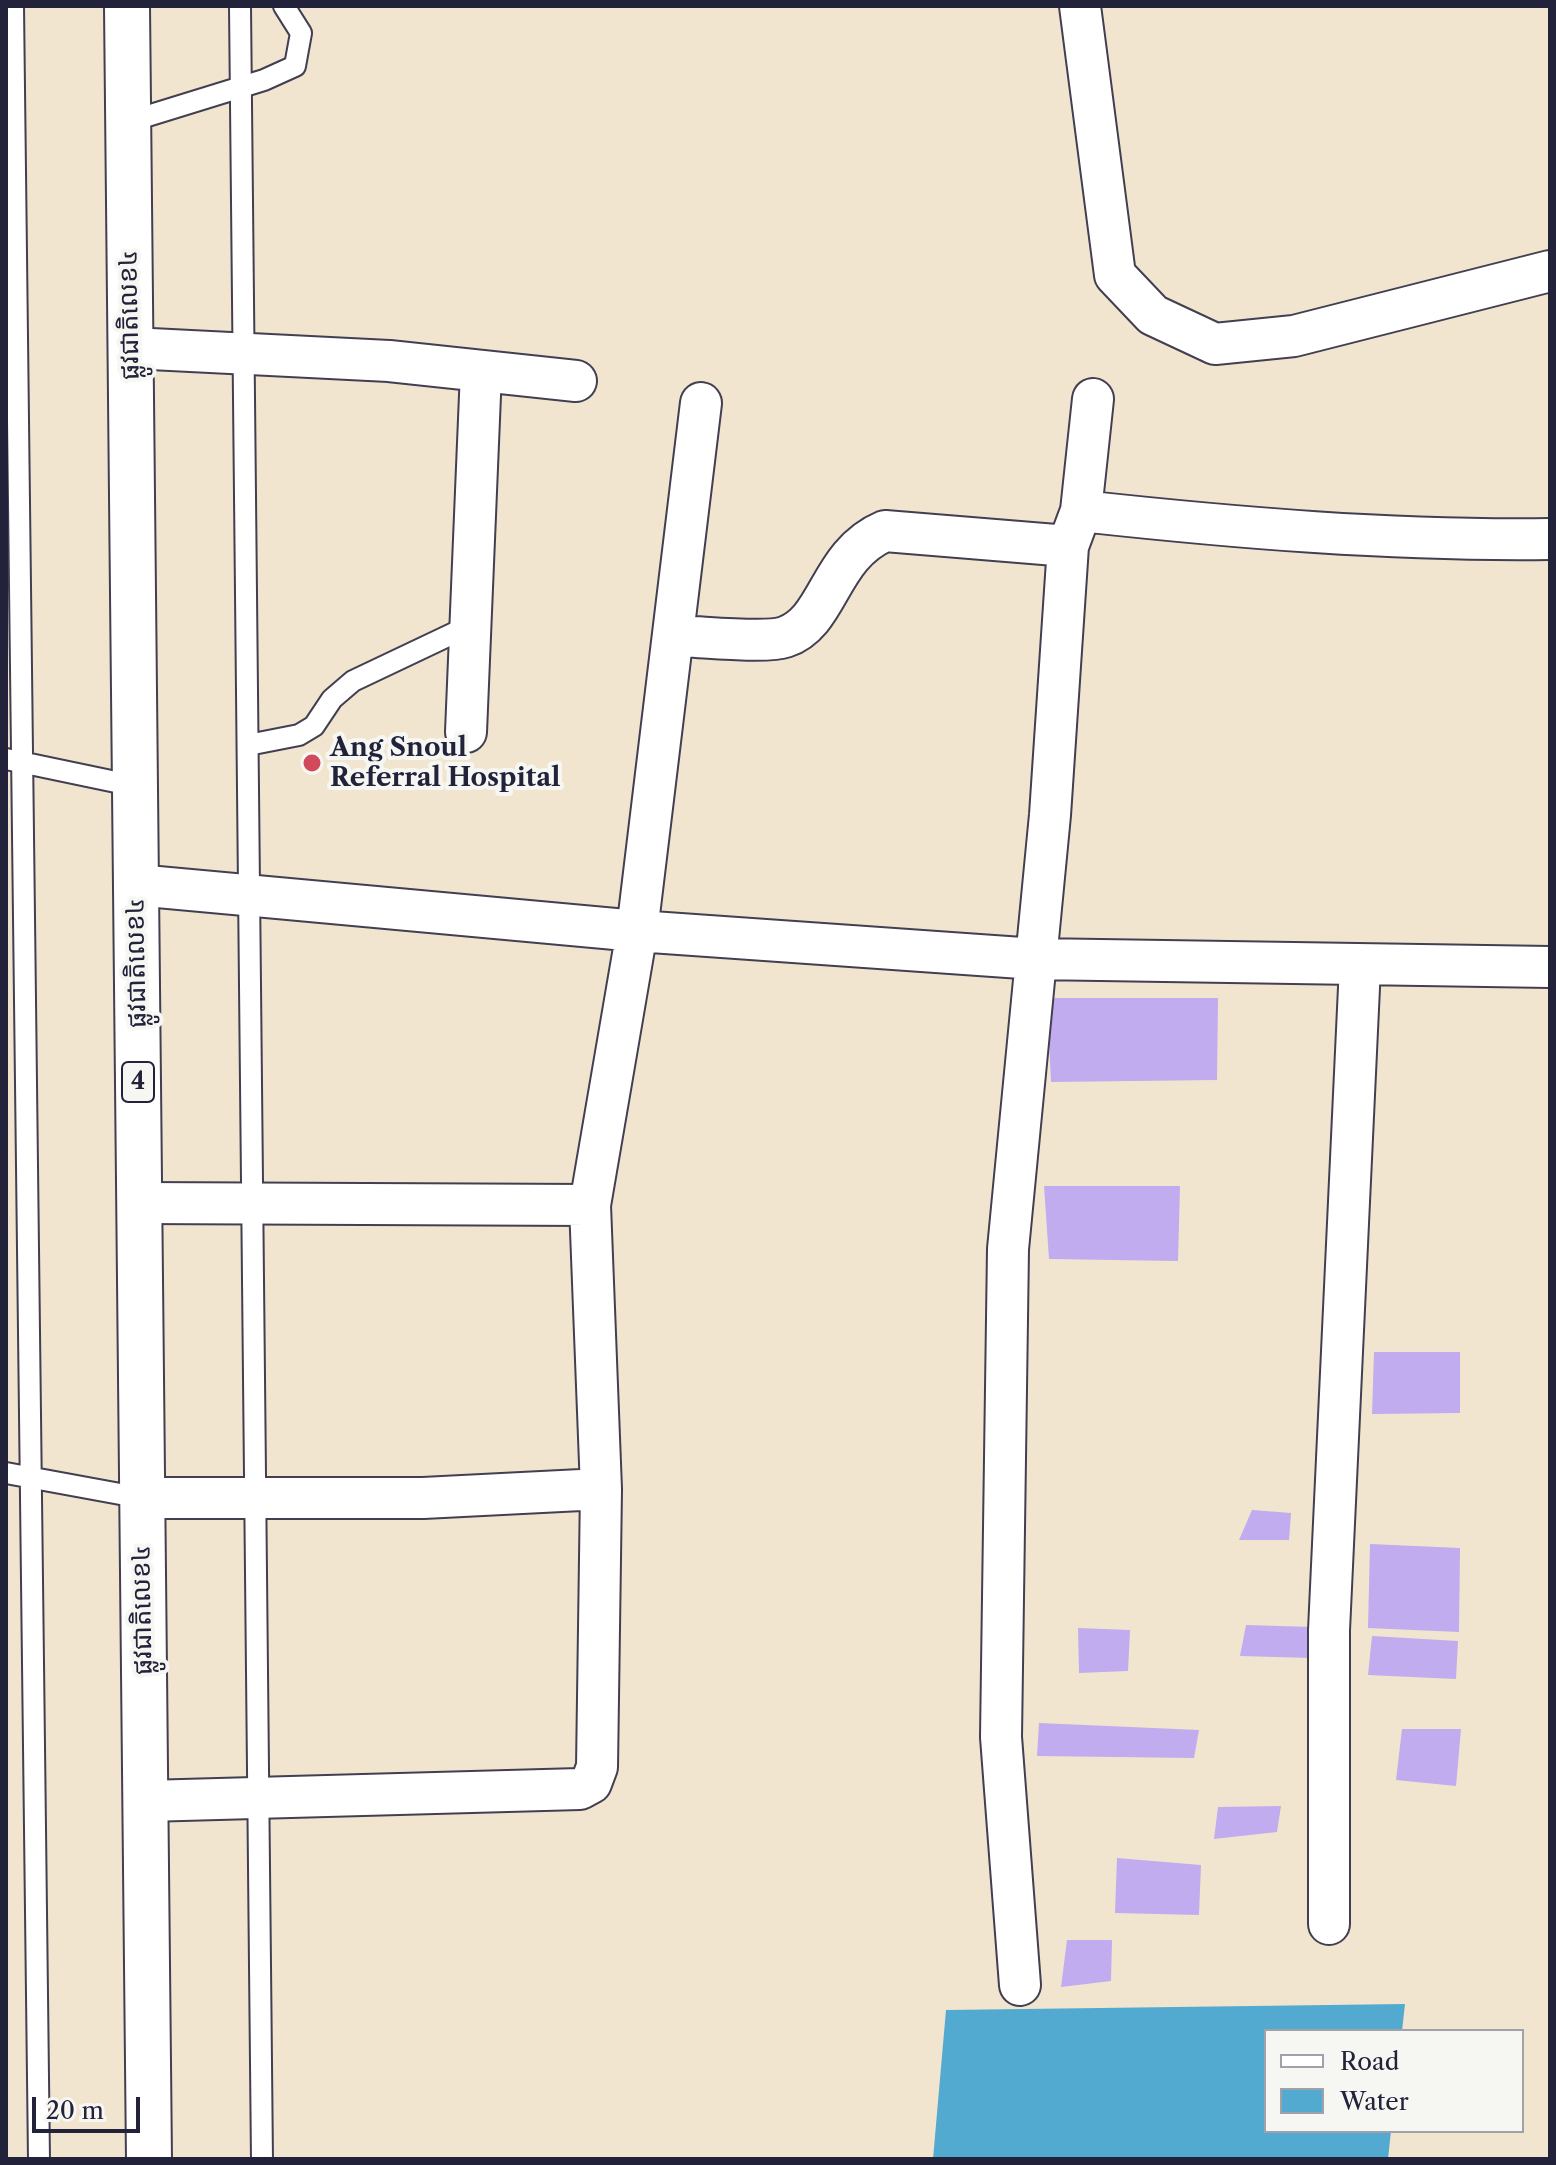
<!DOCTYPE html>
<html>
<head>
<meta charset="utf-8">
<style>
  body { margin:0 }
  #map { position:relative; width:1556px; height:2165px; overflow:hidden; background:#f2e5cf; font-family:"Libre Caslon Text",serif }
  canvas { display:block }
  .frame { position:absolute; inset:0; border:8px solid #22223b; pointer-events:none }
  .legend { position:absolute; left:1264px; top:2029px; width:260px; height:104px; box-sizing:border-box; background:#f6f6f2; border:2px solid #a1a1a9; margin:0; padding:10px 14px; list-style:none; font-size:24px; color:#22223b }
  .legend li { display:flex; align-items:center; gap:16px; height:40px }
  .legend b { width:40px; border:2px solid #a1a1a9 }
  .scale { position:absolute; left:32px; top:2097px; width:108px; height:36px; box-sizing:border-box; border:4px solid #22223b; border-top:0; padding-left:10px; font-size:24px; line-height:28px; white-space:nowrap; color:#22223b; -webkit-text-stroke:6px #f6f6f2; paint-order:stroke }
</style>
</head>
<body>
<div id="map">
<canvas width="1556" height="2165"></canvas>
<div class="frame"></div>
<ul class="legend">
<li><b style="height:10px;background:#fff"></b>Road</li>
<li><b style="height:22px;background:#53aad0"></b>Water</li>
</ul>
<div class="scale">20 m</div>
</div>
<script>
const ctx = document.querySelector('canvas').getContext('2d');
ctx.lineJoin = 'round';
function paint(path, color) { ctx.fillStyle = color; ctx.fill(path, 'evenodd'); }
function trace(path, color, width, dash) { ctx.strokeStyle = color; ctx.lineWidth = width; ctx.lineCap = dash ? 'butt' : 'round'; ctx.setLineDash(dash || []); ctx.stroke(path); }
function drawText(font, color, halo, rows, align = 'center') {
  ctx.font = font + ' "Libre Caslon Text","Noto Sans Khmer",serif'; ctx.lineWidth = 8; ctx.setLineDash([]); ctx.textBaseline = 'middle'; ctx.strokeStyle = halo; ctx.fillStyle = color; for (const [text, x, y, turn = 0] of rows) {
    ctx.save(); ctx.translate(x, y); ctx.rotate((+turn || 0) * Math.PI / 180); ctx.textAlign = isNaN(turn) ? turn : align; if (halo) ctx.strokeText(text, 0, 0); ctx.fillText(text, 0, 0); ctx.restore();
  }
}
paint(new Path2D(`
  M1405 2004 1402 2031H1266V2131H1391L1388 2159H933L946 2010Z`), '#53aad0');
paint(new Path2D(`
  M1047 998H1218L1217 1080 1051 1082Z
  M1044 1186H1180L1178 1261 1049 1259Z
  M1374 1352H1460V1413L1372 1414Z
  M1252 1510 1291 1513 1289 1540H1239Z
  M1370 1544 1460 1548 1459 1632 1368 1628Z
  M1246 1625 1313 1627 1311 1658 1240 1656Z
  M1078 1628 1130 1630 1128 1671 1079 1673Z
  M1372 1636 1458 1641 1456 1679 1368 1675Z
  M1039 1723 1199 1730 1194 1758 1037 1756Z
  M1402 1729H1461L1456 1786 1396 1780Z
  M1281 1806 1277 1832 1214 1839 1218 1807Z
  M1117 1858 1201 1865 1199 1915 1115 1913Z
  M1067 1940H1112L1111 1981 1061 1987Z`), '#c0acee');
const service = new Path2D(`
  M13 6 39 2159
  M240 6 262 2159
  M128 122 264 80 295 66 301 33 284 6
  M248 745 299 735 314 726 332 699 353 681 471 625
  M6 759 135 786
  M6 1473 142 1498`);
const minor = new Path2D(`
  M1080 6 1115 275 1153 315 1215 344 1294 336 1550 271
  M131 348 389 361 576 381
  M1081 511C1237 528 1393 541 1550 539
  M673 636C698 636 764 644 785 637 830 622 828 555 885 531L1068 546
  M466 732 481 371
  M136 885 637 931 1036 959 1550 967
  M139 1203 590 1205
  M142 1498H423L601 1489
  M146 1801 580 1789 591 1783 597 1767 601 1489 590 1205 637 931 701 403
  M1329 1924V1630L1360 966
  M1020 1985 1001 1737 1008 1249 1050 815 1068 546 1081 511 1093 399`);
const trunk = new Path2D(`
  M127 6 149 2159`);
trace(service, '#413f51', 24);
trace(minor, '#413f51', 44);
trace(trunk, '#413f51', 48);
trace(service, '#fff', 20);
trace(minor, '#fff', 40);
trace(trunk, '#fff', 44);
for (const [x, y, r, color] of [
  [312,763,10,"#d1495b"]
]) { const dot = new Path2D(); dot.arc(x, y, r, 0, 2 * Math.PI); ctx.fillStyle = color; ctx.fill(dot); trace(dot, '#f6f6f2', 3); }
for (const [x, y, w] of [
  [138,1082,32]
]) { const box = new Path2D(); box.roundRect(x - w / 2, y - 20, w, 40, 6); ctx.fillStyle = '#f6f6f2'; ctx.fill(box); trace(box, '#22223b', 2); }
drawText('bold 24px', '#22223b', null, [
  ["4",138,1082]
]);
drawText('26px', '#22223b', '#f6f6f2', [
  ["ផ្លូវជាតិលេខ៤",130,315,-91],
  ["ផ្លូវជាតិលេខ៤",137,963,-91],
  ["ផ្លូវជាតិលេខ៤",143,1610,-91]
]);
drawText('bold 26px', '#22223b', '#f6f6f2', [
  ["Ang Snoul",330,748],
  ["Referral Hospital",330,778]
], 'left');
</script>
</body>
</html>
